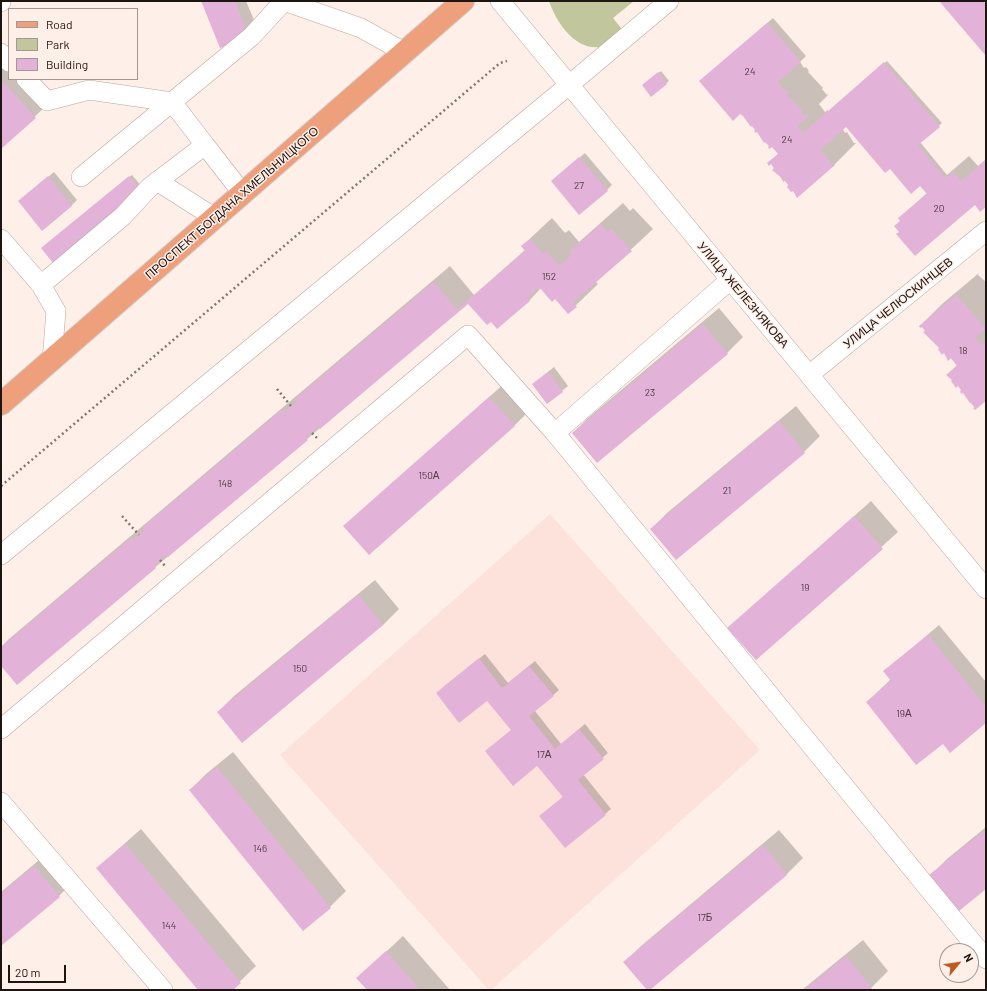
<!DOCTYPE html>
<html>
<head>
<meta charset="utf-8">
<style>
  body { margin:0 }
  #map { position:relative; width:987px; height:991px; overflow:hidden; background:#feefe8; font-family:Barlow,sans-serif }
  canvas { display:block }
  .frame { position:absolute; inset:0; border:2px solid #1d1511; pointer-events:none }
  .legend { position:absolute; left:8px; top:8px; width:130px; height:72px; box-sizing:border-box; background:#feefe8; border:1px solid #a49892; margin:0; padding:5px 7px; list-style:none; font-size:12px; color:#1d1511 }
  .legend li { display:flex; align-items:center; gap:8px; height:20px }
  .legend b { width:20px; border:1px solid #a49892 }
  .north { position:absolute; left:939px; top:943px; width:40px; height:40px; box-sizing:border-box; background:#feefe8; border:1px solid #a49892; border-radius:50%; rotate:61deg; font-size:11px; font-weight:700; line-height:16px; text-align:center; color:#1d1511 }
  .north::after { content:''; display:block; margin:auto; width:14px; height:18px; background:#be5b23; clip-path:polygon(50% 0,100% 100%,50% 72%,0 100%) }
  .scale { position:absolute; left:8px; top:965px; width:58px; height:18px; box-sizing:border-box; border:2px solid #1d1511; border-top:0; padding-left:5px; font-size:12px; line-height:14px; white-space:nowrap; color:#1d1511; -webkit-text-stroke:3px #feefe8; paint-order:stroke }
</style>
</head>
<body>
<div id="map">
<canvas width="987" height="991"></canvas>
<div class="frame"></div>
<ul class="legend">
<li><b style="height:5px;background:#eea07c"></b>Road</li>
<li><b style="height:11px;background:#c2c69c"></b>Park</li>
<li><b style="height:11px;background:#e3b2d9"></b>Building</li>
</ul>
<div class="north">N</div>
<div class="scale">20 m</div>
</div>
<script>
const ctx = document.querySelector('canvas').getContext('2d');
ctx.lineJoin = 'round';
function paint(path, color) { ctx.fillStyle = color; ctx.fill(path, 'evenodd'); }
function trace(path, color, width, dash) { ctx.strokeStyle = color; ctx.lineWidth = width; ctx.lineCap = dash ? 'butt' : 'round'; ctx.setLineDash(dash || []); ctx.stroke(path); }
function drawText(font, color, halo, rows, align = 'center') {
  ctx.font = font + ' Barlow,sans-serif'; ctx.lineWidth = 3; ctx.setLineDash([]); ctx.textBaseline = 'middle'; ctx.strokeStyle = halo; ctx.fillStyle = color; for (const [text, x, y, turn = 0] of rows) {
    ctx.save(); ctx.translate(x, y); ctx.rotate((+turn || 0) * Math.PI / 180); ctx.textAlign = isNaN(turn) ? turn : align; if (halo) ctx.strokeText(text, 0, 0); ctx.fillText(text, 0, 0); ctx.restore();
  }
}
paint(new Path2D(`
  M550 514 760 750 491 990H489L280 755Z`), '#fce2db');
paint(new Path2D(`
  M549 1H634L613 18 625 33C618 38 609 46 601 47 575 51 556 22 549 1Z`), '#c2c69c');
paint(new Path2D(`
  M202 1H246L257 27 248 36Z
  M773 18 806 56 800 62 804 68 806 67 809 71 808 72 823 88 822 89 827 95 829 94 819 104 825 112 828 110V112L887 61 942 123 920 142 947 175 969 156 978 166 986 159V206L975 203 900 232 901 221 899 218 927 193 920 185 890 168 846 126 843 129 845 133 847 132 854 143H856L834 165 790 185 785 180 783 181 771 163H768L779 153 706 76Z
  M1 56 9 65V79H21L46 106 1 148Z
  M661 71 669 81 651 95 645 83Z
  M585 153 612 185 607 190 557 176Z
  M54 172 77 200 71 206 19 201Z
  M132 175 143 188 44 246Z
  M623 203 630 211 633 208 653 229 596 282 598 284 568 313 555 298 541 288 529 301 491 320 468 303 17 684 1 665V647L9 639 450 266 474 295 525 250 522 246 552 218 565 233 569 230 579 242Z
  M979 273 978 275 986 282V399L975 408 954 380 947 375 957 365 922 326H920L942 304Z
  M719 308 743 337 727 353 573 433 589 417Z
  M554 367 568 386 547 403 533 384Z
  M506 382 530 410 514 426 344 526Z
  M796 406 820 436 804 452 676 559 651 529 667 513Z
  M871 501 898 532 757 659 729 628Z
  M375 580 399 609 383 625 242 741 218 712 234 696Z
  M939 625 986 682V722L943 743 867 702 891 679 885 671Z
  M485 654 508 683 535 661 559 690 535 711 561 744 585 724 608 753 583 774 611 809 565 847 546 811 564 796 512 730 487 699 442 688Z
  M233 752 346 891 330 907 303 929 190 790 206 774Z
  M986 827V888L931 875 947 859Z
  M141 829 256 966 231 990H199L97 868Z
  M779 830 803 858 787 874 648 990 625 962 641 946Z
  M51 850 75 880 59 896 1 944V892Z
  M403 936 450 990H368L358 978Z
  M863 940 888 971 872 987 868 990H802Z`), '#0003');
paint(new Path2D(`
  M201 1H235L249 37 220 48Z
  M939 1H983L986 4V56Z
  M767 23 801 62 778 82 782 89 784 88 788 93 786 95 790 99 792 98V101L802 110 801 112 804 116 806 114 808 117 797 126 803 133 884 62 940 127 918 145 945 178 953 172 961 181 986 160V207L980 212 975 205 915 256 896 234 899 232 894 226 900 221 898 218 927 194 920 186 911 194 890 169 885 173 846 127 820 150 823 154 824 153 831 165 833 163 835 165 797 198 793 191 791 192 787 187 788 185 785 181 783 182V179L772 170 774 168 771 164 769 166 767 163 778 154 772 147 769 149 768 147 769 146 765 142 764 143 757 132 756 133 754 131 755 130 752 126 751 127 743 116 740 114 733 121 699 81Z
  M658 72 667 84 651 97 642 85Z
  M1 80 36 118 1 149Z
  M579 157 608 191 579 215 551 181Z
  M48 176 72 206 42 231 18 201Z
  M129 176 142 191 53 263 41 248Z
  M601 224 608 232 611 229 632 251 573 302 577 307 568 314 555 299 552 302 539 287 527 298 530 301 497 329 491 322 487 325 468 304 320 429 318 427 306 438 308 440 168 557 166 555 154 566 156 568 17 685 1 666V647L131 538 133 540 145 530 143 527 282 410 284 412 297 402 295 399 434 282 457 310 525 251 521 246 530 239 543 254 547 251 559 266 572 255 569 252Z
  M957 294 958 296 957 297 961 301 962 300 969 311 970 310 972 312 971 313 974 317 975 316 981 322 979 323 986 328 975 338 981 345 986 341 984 346 986 348V401L975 410 973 408 975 407 971 403H970L963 393 962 394 960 392 961 390 958 386 956 388 951 381 952 380 946 375 957 366 951 358 948 361 944 353 942 355 938 349 939 348 923 332 925 331 922 327 920 328 919 326Z
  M703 324 728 354 597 463 572 433Z
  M548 372 563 392 547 404 532 384Z
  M489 397 515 426 369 555 343 526Z
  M779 421 805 453 676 560 650 529Z
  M854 516 883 549 756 660 727 628Z
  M358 595 383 625 242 743 217 712Z
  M928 635 986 707V723L950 753 943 744 916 765 866 702 891 681 883 671Z
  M479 658 502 688 529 666 554 696 529 716 555 749 579 729 604 759 578 780 606 815 565 848 539 816 563 797 537 766 513 786 485 751 511 730 487 701 459 723 436 693Z
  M217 767 331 908 303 931 189 790Z
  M986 829V889L959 911 929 875Z
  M125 844 241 983 233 990H198L96 868Z
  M763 845 787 875 650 990H647L623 962Z
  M34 866 60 897 1 946V893Z
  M386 951 420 990H367L356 978Z
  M846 956 872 988 870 990H804Z`), '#e3b2d9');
const minor = new Path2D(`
  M1 1V2
  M284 1 361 28 404 52
  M500 1 986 589
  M1 53 9 62
  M26 79 47 101 89 90 172 102
  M205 145 243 194
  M81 177 172 102
  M157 181 215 218
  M1 239 41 285
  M52 360 56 311 41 285 123 216 150 187 205 145 172 102 252 36 284 1
  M809 375 986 231
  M555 433 730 280
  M1 555 569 85 669 1
  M1 729 468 335 555 433 986 959
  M1 802 163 990`);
const major = new Path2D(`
  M1 404 463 1`);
trace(minor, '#bda69c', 20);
trace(major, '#d2d0cf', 24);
trace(new Path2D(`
  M277 389 291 406
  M312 433 317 438
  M1 486 500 63 507 61
  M122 516 139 535
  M160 560 165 566`), '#827772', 2.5, [2, 3]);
trace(minor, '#fff', 19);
trace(major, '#eea07c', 22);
drawText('10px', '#4e3c43', null, [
  ["24",750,72],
  ["24",787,140],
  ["27",579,186],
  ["20",939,209],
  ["152",549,277],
  ["18",963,351],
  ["23",650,393],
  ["150А",429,476],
  ["148",225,484],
  ["21",727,491],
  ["19",805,588],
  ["150",300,669],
  ["19А",904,714],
  ["17А",544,755],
  ["146",260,849],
  ["17Б",705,918],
  ["144",169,926]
]);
drawText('12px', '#1d1511', '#feefe8', [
  ["ПРОСПЕКТ БОГДАНА ХМЕЛЬНИЦКОГО",232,203,-41],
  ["УЛИЦА ЖЕЛЕЗНЯКОВА",743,295,50],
  ["УЛИЦА ЧЕЛЮСКИНЦЕВ",898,303,-39]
]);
</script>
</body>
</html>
